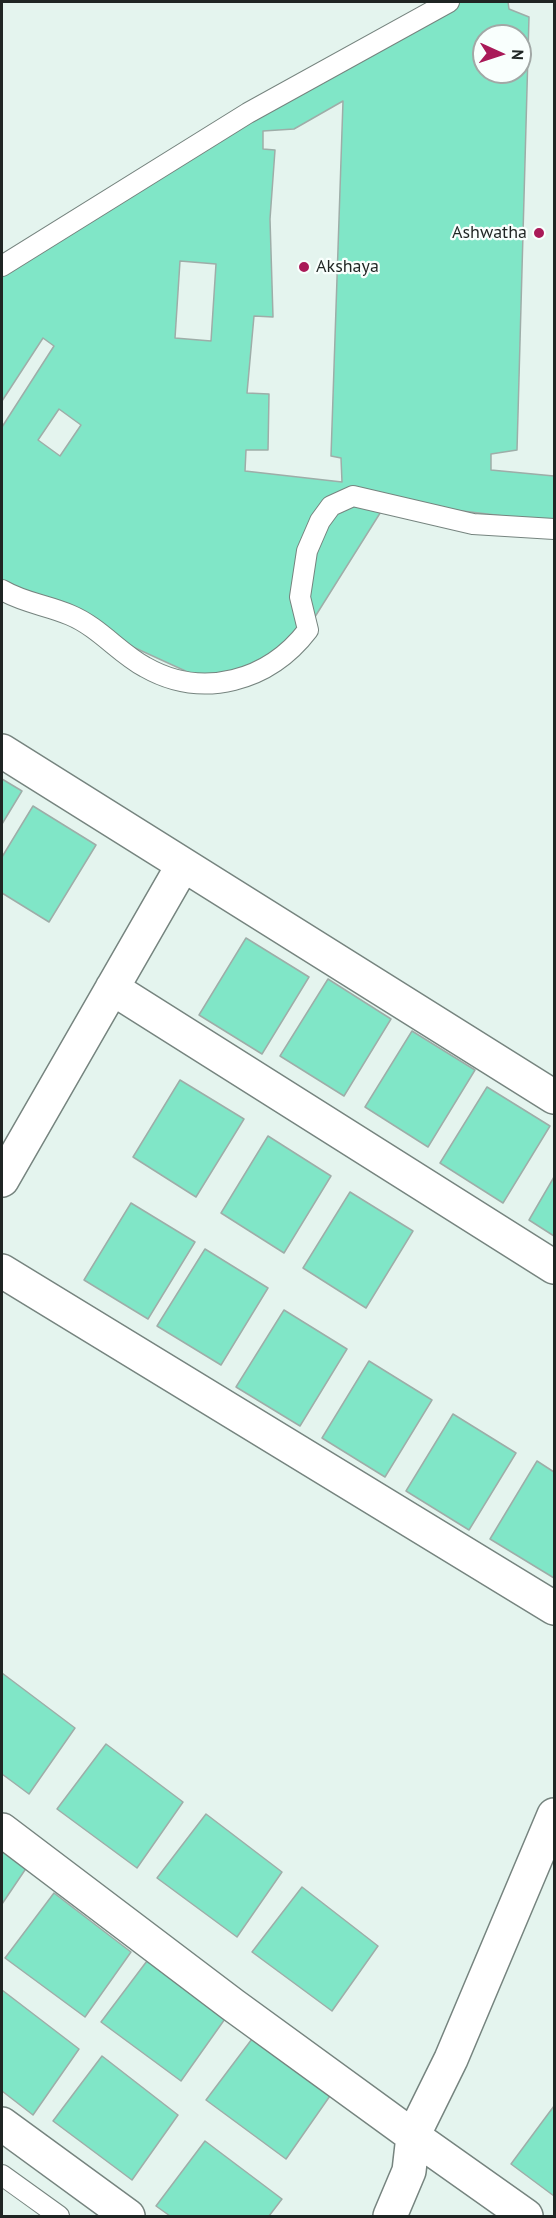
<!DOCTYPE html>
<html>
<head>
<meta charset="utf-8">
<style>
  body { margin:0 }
  #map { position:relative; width:556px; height:2218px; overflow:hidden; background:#e4f4ee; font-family:"PT Sans",sans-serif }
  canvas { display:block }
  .frame { position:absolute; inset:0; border:3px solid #1f2523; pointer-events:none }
  .north { position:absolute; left:472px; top:24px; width:60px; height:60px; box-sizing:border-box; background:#f9fffd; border:2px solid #a2a8a6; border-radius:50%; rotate:93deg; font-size:16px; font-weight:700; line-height:24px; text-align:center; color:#1f2523 }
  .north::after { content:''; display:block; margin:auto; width:21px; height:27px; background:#a91a58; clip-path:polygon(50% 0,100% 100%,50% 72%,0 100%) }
</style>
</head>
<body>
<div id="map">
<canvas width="556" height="2218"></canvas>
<div class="frame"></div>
<div class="north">N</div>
</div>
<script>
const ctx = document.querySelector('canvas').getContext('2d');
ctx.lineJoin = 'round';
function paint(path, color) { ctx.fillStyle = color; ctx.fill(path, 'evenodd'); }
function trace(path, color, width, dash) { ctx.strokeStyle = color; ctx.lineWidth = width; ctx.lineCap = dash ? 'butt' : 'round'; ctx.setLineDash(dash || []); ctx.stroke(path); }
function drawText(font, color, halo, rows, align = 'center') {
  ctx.font = font + ' "PT Sans",sans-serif'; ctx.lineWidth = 4.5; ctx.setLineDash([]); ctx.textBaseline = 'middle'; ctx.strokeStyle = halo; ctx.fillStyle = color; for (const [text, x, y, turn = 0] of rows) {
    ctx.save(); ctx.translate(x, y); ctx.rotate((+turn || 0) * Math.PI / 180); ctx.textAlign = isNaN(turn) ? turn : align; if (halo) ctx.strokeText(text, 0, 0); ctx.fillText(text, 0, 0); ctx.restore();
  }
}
const building = new Path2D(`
  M457 2H554V522L387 502 296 647 216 685 2 587V274L82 216ZM484 36H520V72H484Z
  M508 2H554V476L491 470V454L517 450 529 17 509 9Z
  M343 101 331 456 341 458 342 482 245 471 246 450H268L269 394 247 393 254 316 273 317 270 219 275 150 263 149V131L294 129Z
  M180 261 216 264 211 341 175 338Z
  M43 338 54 346 2 427V401Z
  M59 409 81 425 60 456 38 440Z
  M2 779 22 791 2 824Z
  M33 806 96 845 49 922 2 893V857Z
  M246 938 309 977 262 1054 199 1015Z
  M328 979 391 1019 344 1096 280 1056Z
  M412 1031 475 1070 428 1147 365 1107Z
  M180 1080 244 1119 196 1197 133 1157Z
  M487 1087 550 1126 503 1203 440 1163Z
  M268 1136 331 1176 284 1253 221 1213Z
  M554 1177V1236L529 1220Z
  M350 1192 413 1231 366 1308 303 1268Z
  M131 1203 195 1242 148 1319 84 1280Z
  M205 1249 268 1288 221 1365 157 1326Z
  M284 1310 347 1349 300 1426 236 1387Z
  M369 1361 432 1400 385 1477 322 1438Z
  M453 1414 516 1453 469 1530 406 1491Z
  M537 1461 554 1472V1578L490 1539Z
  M2 1673 75 1728 29 1794 2 1774Z
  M106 1744 183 1802 137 1868 57 1809Z
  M206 1814 282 1872 237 1937 157 1878Z
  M2 1843 29 1864 2 1904Z
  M302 1887 378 1946 332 2011 252 1952Z
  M54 1893 131 1952 85 2017 5 1958Z
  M150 1957 227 2016 181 2081 101 2022Z
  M2 1990 79 2049 33 2115 2 2091Z
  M255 2035 332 2093 286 2159 206 2100Z
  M102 2056 178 2115 132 2180 53 2121Z
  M554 2106V2196L511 2164Z
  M205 2141 282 2199 269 2216H170L156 2206Z`);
paint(building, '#80e6c7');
trace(building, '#9eada8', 1.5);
const service = new Path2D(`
  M2 266 248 113 449 2
  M2 590C24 603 47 605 70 615 99 627 119 653 145 667 203 700 269 681 308 630L300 597 307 551 320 521 331 506 353 496 473 524 554 529
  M2 2175 59 2216`);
const minor = new Path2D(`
  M2 751 554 1097
  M112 988 554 1267
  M2 1180 183 865
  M2 1271 554 1608
  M2 1830 233 2005 413 2136 451 2059 554 1815
  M2 2124 128 2216
  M390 2216 409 2171 413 2136 526 2216`);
trace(service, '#76847f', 22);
trace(minor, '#76847f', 36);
trace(service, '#fff', 20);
trace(minor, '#fff', 33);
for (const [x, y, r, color] of [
  [539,233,6,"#a91a58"],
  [304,267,6,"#a91a58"]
]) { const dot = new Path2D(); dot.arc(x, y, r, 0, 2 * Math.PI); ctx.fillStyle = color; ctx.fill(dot); trace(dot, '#f9fffd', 2); }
drawText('18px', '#1f2523', '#f9fffd', [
  ["Ashwatha",527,233],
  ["Akshaya",316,267,"left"]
], 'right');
</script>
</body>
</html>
